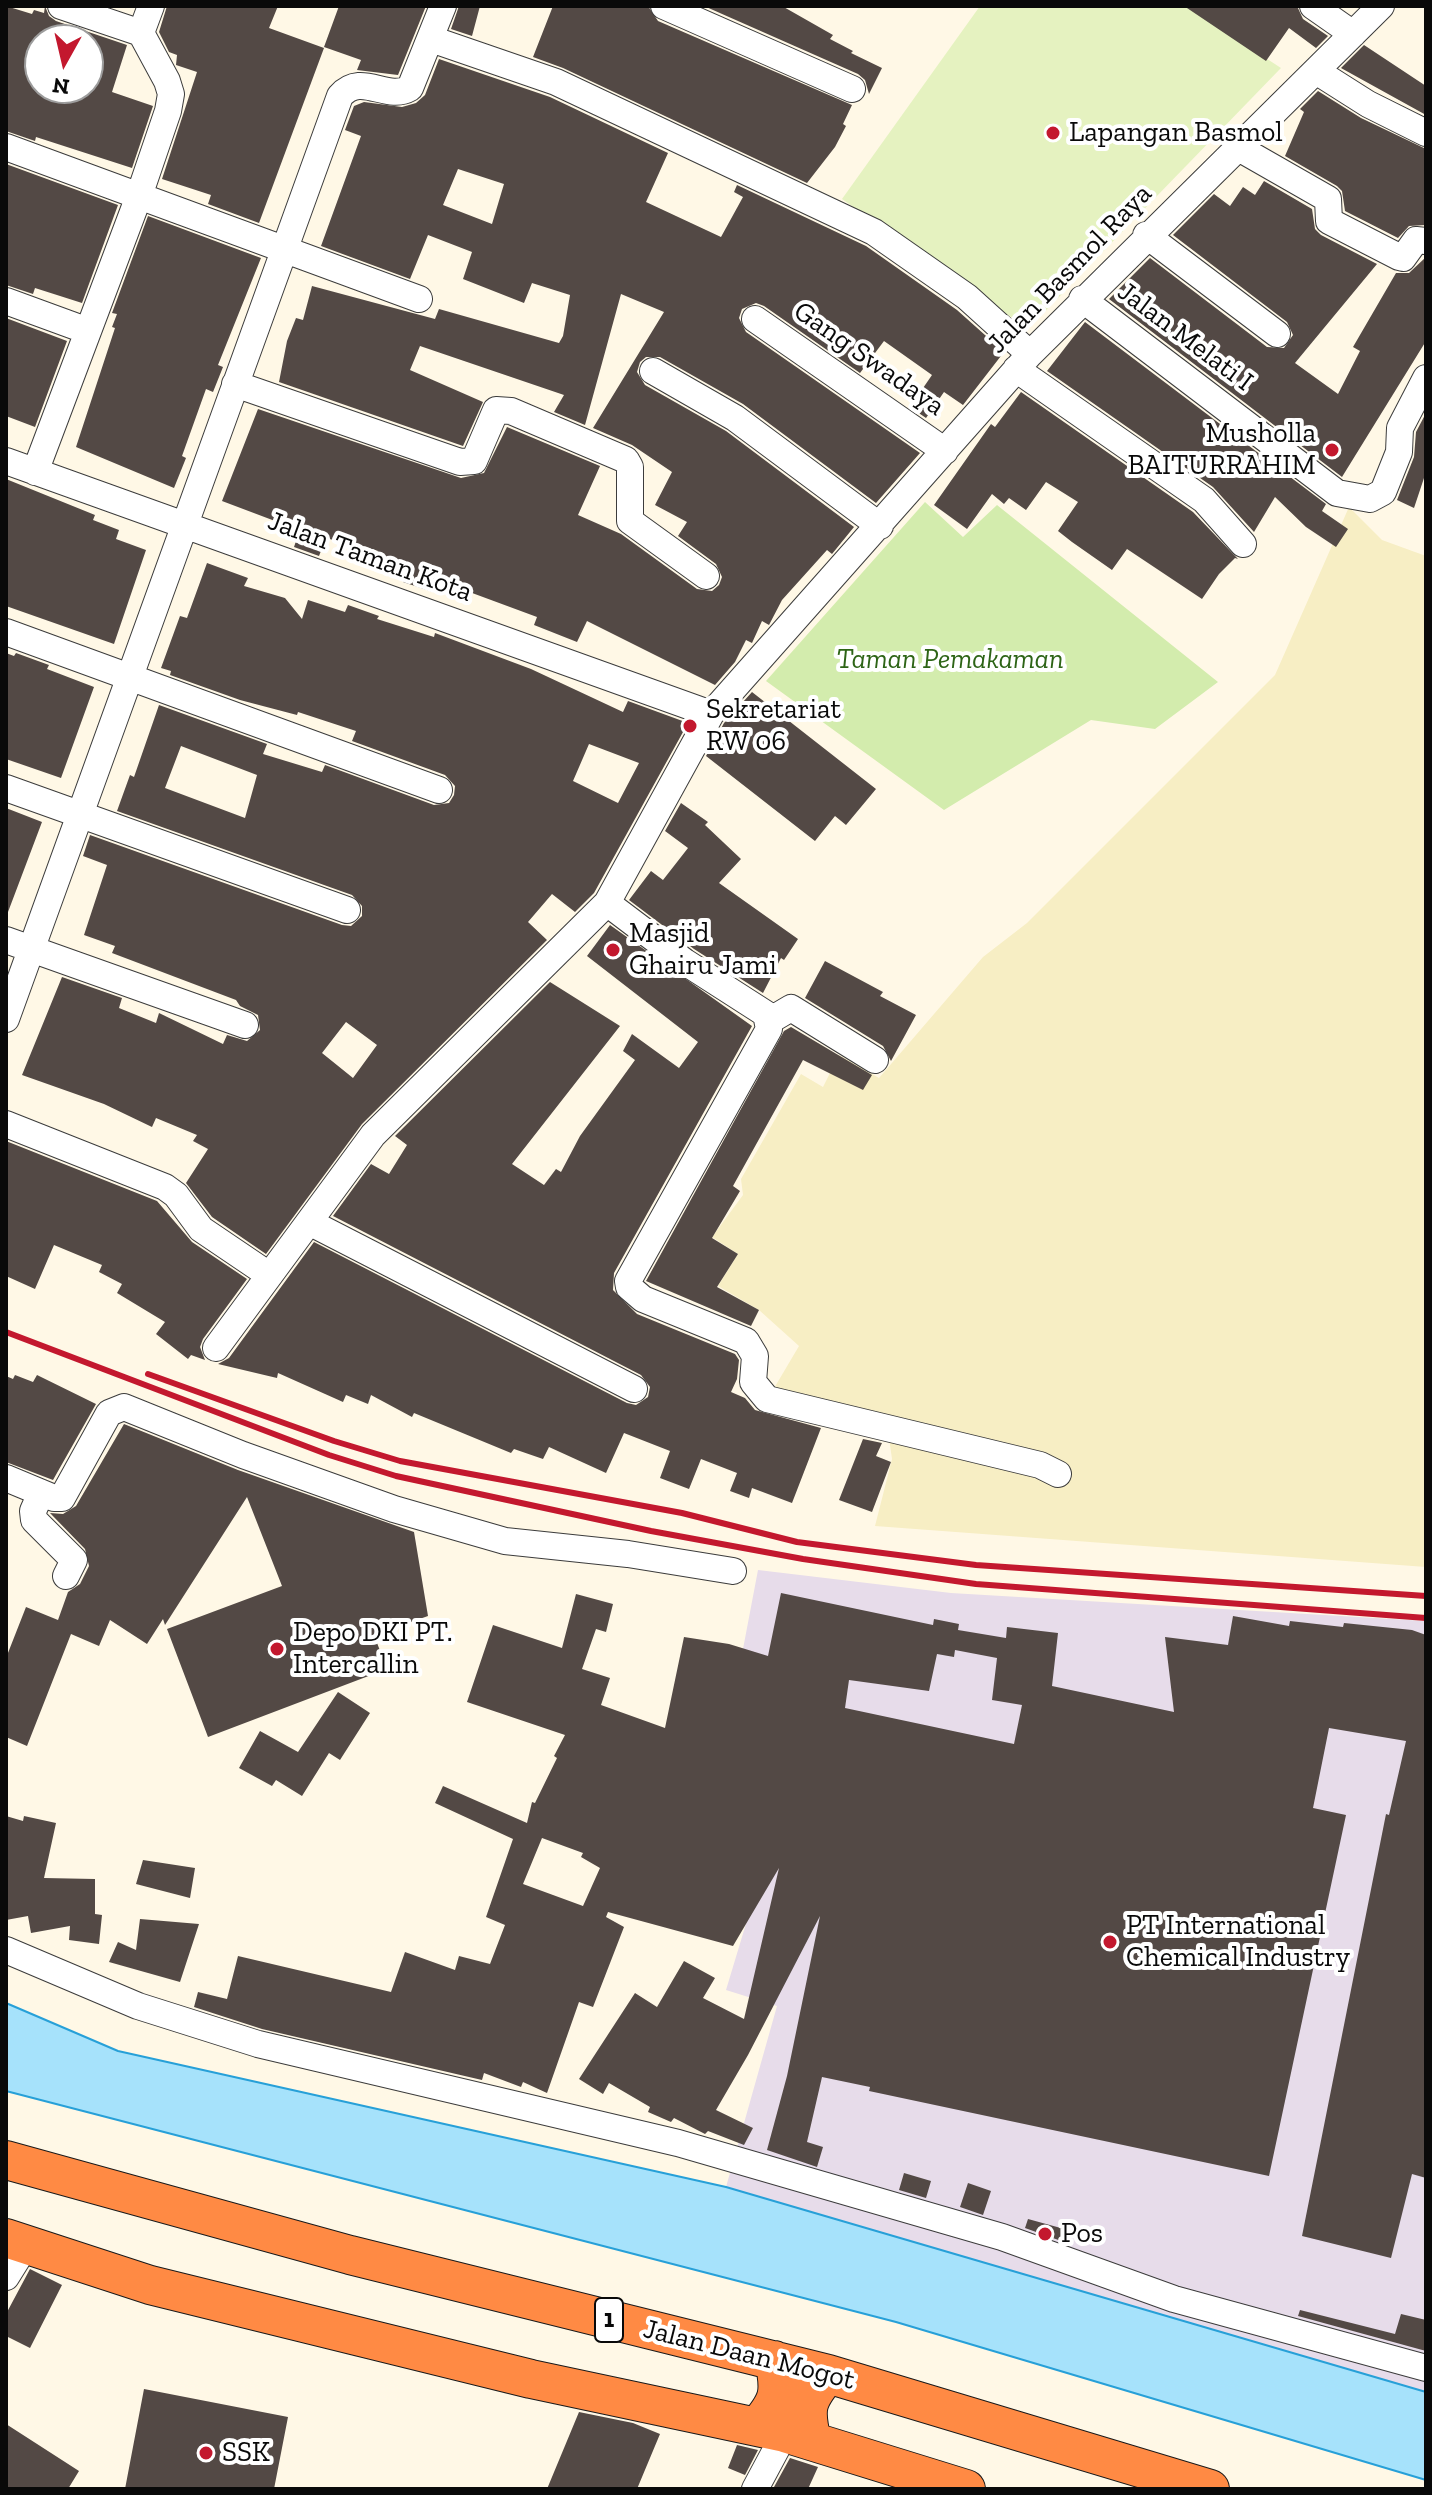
<!DOCTYPE html>
<html>
<head>
<meta charset="utf-8">
<style>
  body { margin:0 }
  #map { position:relative; width:1432px; height:2495px; overflow:hidden; background:#fff8e6; font-family:"Zilla Slab",serif }
  canvas { display:block }
  .frame { position:absolute; inset:0; border:8px solid #090909; pointer-events:none }
  .north { position:absolute; left:24px; top:24px; width:80px; height:80px; box-sizing:border-box; background:#fff; border:2px solid #9d9d9d; border-radius:50%; rotate:188deg; font-size:22px; font-weight:700; line-height:32px; text-align:center; color:#090909 }
  .north::after { content:''; display:block; margin:auto; width:28px; height:36px; background:#c3182e; clip-path:polygon(50% 0,100% 100%,50% 72%,0 100%) }
</style>
</head>
<body>
<div id="map">
<canvas width="1432" height="2495"></canvas>
<div class="frame"></div>
<div class="north">N</div>
</div>
<script>
const ctx = document.querySelector('canvas').getContext('2d');
ctx.lineJoin = 'round';
function paint(path, color) { ctx.fillStyle = color; ctx.fill(path, 'evenodd'); }
function trace(path, color, width, dash) { ctx.strokeStyle = color; ctx.lineWidth = width; ctx.lineCap = dash ? 'butt' : 'round'; ctx.setLineDash(dash || []); ctx.stroke(path); }
function drawText(font, color, halo, rows, align = 'center') {
  ctx.font = font + ' "Zilla Slab",serif'; ctx.lineWidth = 8; ctx.setLineDash([]); ctx.textBaseline = 'middle'; ctx.strokeStyle = halo; ctx.fillStyle = color; for (const [text, x, y, turn = 0] of rows) {
    ctx.save(); ctx.translate(x, y); ctx.rotate((+turn || 0) * Math.PI / 180); ctx.textAlign = isNaN(turn) ? turn : align; if (halo) ctx.strokeText(text, 0, 0); ctx.fillText(text, 0, 0); ctx.restore();
  }
}
paint(new Path2D(`
  M758 1570 951 1593 1426 1621V2392L726 2187 777 2006 726 1990 767 1854 709 1828Z`), '#e7dcea');
paint(new Path2D(`
  M1349 507 1382 540 1426 556V1567L875 1526 892 1459 887 1424 773 1390 799 1346 759 1310 718 1286 738 1254 712 1237 743 1195 741 1179 801 1074 823 1087 839 1055 879 1078 983 957 1027 923 1275 675Z`), '#f7eec4');
paint(new Path2D(`
  M925 502 963 537 997 505 1218 682 1155 729 1091 720 944 810 766 681Z`), '#d3ecad');
paint(new Path2D(`
  M980 6H1186L1281 68 1028 329 842 199Z`), '#e5f2c0');
const water = new Path2D(`
  M6 2003 118 2051 726 2187 1426 2392V2480L896 2322 6 2091Z`);
paint(water, '#a6e2fb');
trace(water, '#27a0d8', 2);
paint(new Path2D(`
  M6 6 32 14 34 10 44 13 45 6 49 16 56 21 127 45 112 92 153 106 132 168 36 137 35 141 6 131ZM40 40H88V88H40Z
  M167 6H278L269 28 324 48 259 223 208 204 211 195 162 179 197 72 176 65 177 55 169 52 159 32Z
  M339 6H426L398 75 357 70 361 60 324 47Z
  M459 6H480L472 36 451 29Z
  M553 6H648L658 21 852 105 843 124 846 126 835 147 807 183 563 68 533 57Z
  M704 6H782L833 35 830 39 853 51 851 53 882 68 869 94 865 80 858 74Z
  M1184 6H1297L1303 19 1328 36 1316 48 1289 28 1266 61Z
  M1364 45 1426 86V115L1341 68Z
  M439 59 550 97 668 153 646 202 721 237 743 197 734 192 737 185 866 246 957 310 1004 352 963 405 944 392 926 418 910 407 932 375 884 341 860 373 764 306 756 303 742 309 739 318 746 332 920 453 876 503 743 404 660 357H646L640 362 637 372 645 385 726 431 854 527 832 554 827 550 782 600 769 625 762 621 752 643 746 640 735 662 715 685 587 621 577 642 534 625 537 617 437 580 433 592 403 582 404 578 372 566 378 551 341 539 340 542 326 538 319 556 294 547 298 535 273 526 275 521 222 501 258 409 461 478 484 473 507 427 600 466 578 515 621 534 697 589 712 591 719 585 722 577 716 564 678 536 687 522 655 505 672 472 632 445 593 428 664 312 621 294 585 425 554 412 564 395 420 346 410 370 483 402 463 446 279 382 287 341 296 318 303 320 312 286 435 319 439 309 559 343 563 336 570 295 532 283 524 303 463 279 472 252 428 235 410 279 321 246 361 136 345 130 354 106 364 102 402 107 416 103 425 95ZM458 169 504 184 492 224 443 205Z
  M1318 91 1361 118 1426 149V225L1409 226 1398 238 1345 211 1342 191 1337 186 1285 156 1304 112 1300 109Z
  M6 164 118 205 82 303 35 288 33 294 6 285Z
  M1264 181 1312 209 1315 229 1321 235 1377 264 1295 363 1338 394 1360 351 1353 347 1396 273H1409L1426 257V341L1342 477 1109 299 1150 258 1267 347 1284 348 1293 335 1287 322 1173 235 1214 194 1230 206 1243 187 1255 195Z
  M148 216 261 258 218 365 223 367 213 392 206 389 182 456 186 458 174 488 76 447 115 328 112 327 117 314 112 313Z
  M6 318 67 341 35 427 6 416Z
  M1085 322 1326 504 1322 511 1348 529 1336 547 1306 527 1275 497 1254 532 1213 487 1047 371Z
  M1021 392 1193 512 1238 559 1235 558 1219 574 1202 599 1127 549 1112 570 1072 542 1058 531 1078 502 1046 482 1026 510 1009 498 1004 504 992 494 967 529 934 505 991 424 995 427Z
  M1426 413V472L1414 508 1397 500 1414 457 1416 432Z
  M6 479 95 515 93 520 119 530 116 539 146 550 114 644 6 606Z
  M207 563 248 578 244 586 285 598 302 619 308 600 345 612 348 605 379 616 377 619 434 637 435 633 531 669 623 712 628 701 688 723 594 893 575 912 552 894 528 922 547 940 362 1124 266 1254 212 1217 186 1183 208 1149 193 1141 197 1135 156 1118 152 1127 104 1104 22 1075 62 977 122 998 119 1008 156 1023 159 1013 223 1044 227 1035 247 1041 260 1030 258 1015 240 1006 236 1000 112 953 115 946 84 935 107 865 83 856 90 835 342 925 351 926 362 916V906L352 895 117 811 130 775 134 777 159 705 267 744 263 754 322 772 325 765 434 805 449 803 454 795 455 786 445 775 352 741 356 731 298 712 297 715 240 700 170 675 171 671 161 668 180 616 187 618ZM589 744 639 763 618 803 573 781ZM181 746 257 775 245 818 165 788ZM346 1022 377 1045 353 1078 322 1053Z
  M6 653 14 656 16 653 49 665 47 669 94 687 61 778 6 759Z
  M752 692 876 789 846 825 835 816 815 841 706 756 724 723Z
  M681 803 708 822 705 825 741 859 719 883 798 939 784 960 781 958 763 993 694 949 629 900 651 871 663 880 688 848 665 831Z
  M6 808 42 822 8 912H6Z
  M610 925 752 1026 614 1273 613 1290 637 1314 735 1354 739 1360 737 1379 731 1392 745 1398 755 1410 821 1428 792 1503 752 1488 749 1498 730 1491 737 1473 701 1459 689 1489 660 1478 670 1451 624 1433 606 1473 549 1447 543 1459 514 1449 511 1453 414 1413 412 1417 371 1395 368 1404 346 1395 343 1402 278 1373 277 1378 218 1364 229 1358 314 1242 627 1403 636 1405 648 1397 650 1387 641 1375 333 1216 371 1164 389 1174 407 1145 395 1136 550 982 620 1026 512 1164 544 1185 556 1169 561 1172 580 1136 635 1060 623 1051 632 1034 679 1068 698 1042 587 956Z
  M825 961 883 992 880 996 916 1015 891 1061 883 1046 805 998Z
  M791 1027 872 1075 863 1090 803 1060 733 1186 740 1191 712 1238 738 1254 717 1287 759 1310 751 1326 646 1281 784 1031Z
  M6 1141 157 1201 192 1242 247 1279 203 1339 200 1347 205 1360 191 1355 188 1359 156 1334 165 1322 117 1293 122 1284 99 1272 102 1265 54 1245 35 1289 6 1276Z
  M15 1375 33 1382 37 1375 96 1404 53 1480 6 1462V1376L13 1379Z
  M124 1424 238 1470 414 1532 428 1616 374 1635 387 1669 208 1737 167 1629 282 1586 247 1497 165 1625 163 1619 147 1644 110 1620 99 1646 71 1634 27 1746 6 1737V1658L26 1607 58 1620 68 1592 80 1584 89 1566 85 1549 50 1513 63 1514 76 1506Z
  M863 1439 882 1443 876 1456 891 1462 872 1512 839 1500Z
  M781 1593 933 1625 934 1619 959 1624 958 1630 1006 1638 1007 1627 1058 1633 1052 1686 1174 1712 1165 1637 1228 1645 1233 1616 1289 1626 1290 1621 1343 1627 1344 1623 1412 1630 1426 1635V2178L1412 2174 1391 2258 1302 2236 1386 1814 1389 1815 1406 1741 1329 1728 1313 1808 1346 1815 1269 2176 869 2091 870 2087 822 2077 807 2142 823 2147 817 2167 767 2150 787 2076 820 1916 748 2055 716 2110 753 2128 744 2145 708 2131 705 2134 674 2118 671 2122 648 2112 650 2107 609 2083 603 2094 579 2079 635 1993 657 2007 684 1961 715 1978 703 1998 744 2019 779 1868 733 1946 608 1912 606 1917 624 1927 593 2007 579 2002 547 2093 523 2082 521 2087 484 2073 482 2080 262 2029 194 2007 198 1992 227 1999 238 1956 391 1992 405 1952 455 1970 459 1956 490 1964 505 1925 486 1917 513 1839 435 1803 443 1786 527 1823 532 1802 535 1803 557 1758 554 1756 565 1735 467 1702 493 1625 562 1648 576 1594 613 1604 606 1632 596 1629 582 1669 610 1678 601 1705 665 1728 684 1637 729 1644 768 1656ZM955 1650 997 1658 992 1700 1022 1705 1014 1744 845 1708 849 1680 929 1691 937 1654 954 1657ZM542 1838 583 1853 581 1857 600 1868 583 1906 523 1884Z
  M338 1692 370 1713 340 1760 329 1753 302 1796 276 1780 272 1786 239 1768 260 1731 298 1752Z
  M6 1816 23 1821 24 1816 56 1823 44 1878 95 1879V1914L102 1915 99 1944 69 1940 70 1926 31 1933 28 1916 6 1920Z
  M143 1860 195 1868 190 1898 136 1884Z
  M140 1919 199 1924 180 1982 109 1962 118 1942 136 1950Z
  M904 2173 931 2181 926 2198 899 2190Z
  M968 2183 991 2191 983 2215 960 2207Z
  M1028 2219 1068 2230 1064 2242 1025 2228Z
  M30 2269 62 2285 30 2348 6 2336V2314Z
  M1300 2310 1395 2334 1401 2314 1426 2320V2351L1298 2316Z
  M144 2389 288 2417 274 2489H125Z
  M579 2412 633 2423 660 2434 637 2489H547Z
  M6 2424 79 2471 68 2489H6Z
  M737 2445 758 2450 745 2475 728 2468Z
  M790 2458 818 2467 808 2489 774 2487Z`), '#534945');
const minor = new Path2D(`
  M61 6 141 33
  M664 6 852 89
  M1313 6 1353 34
  M431 39 556 82 874 232 967 297 1030 354
  M1316 71 1368 104 1426 133
  M6 147 419 299
  M1237 147 1328 199 1329 221 1399 257 1403 258 1416 240 1426 241
  M1146 235 1277 334
  M1082 299 1337 493 1370 499 1383 492 1399 452 1400 428 1426 378
  M6 301 88 331
  M755 319 945 451
  M1016 369 1204 500 1243 544
  M653 371 735 418 880 526
  M235 384 460 462 474 461 496 410 511 411 626 460 630 467V521L706 576
  M6 461 711 714
  M35 472 139 196 168 111 171 94 167 81 141 33 151 6
  M6 632 439 790
  M6 788 347 910
  M607 903 685 962 766 1014 769 1029 628 1281 629 1287 643 1299 746 1341 755 1356 753 1382 767 1399 1040 1465 1058 1474
  M6 940 245 1025
  M6 1019 340 96C362 71 386 102 410 88L443 6
  M769 1021 791 1008 875 1060
  M6 1124 165 1187 176 1195 201 1229 269 1275
  M309 1222 634 1389
  M216 1348 373 1135 607 903 711 714 1030 354 1381 6
  M6 1478 54 1498H62L109 1413 124 1407 243 1455 394 1509 505 1541 628 1554 733 1571
  M41 1493 33 1511 34 1520 74 1560 66 1576
  M6 1950 138 2006 258 2044 678 2143 1002 2237 1174 2299 1426 2368
  M6 2277 26 2245
  M755 2489 785 2433`);
const highway = new Path2D(`
  M6 2160 350 2255 828 2374 1210 2489
  M6 2238 150 2285 531 2379 785 2433 966 2489
  M757 2427C779 2401 781 2393 774 2360
  M812 2441C804 2408 806 2400 828 2374`);
trace(minor, '#3c3c3c', 28);
trace(highway, '#1a1a1a', 40);
trace(minor, '#fff', 26);
trace(highway, '#ff8a44', 38);
trace(new Path2D(`
  M6 1332 329 1455 396 1476 651 1531 803 1559 976 1584 1426 1618
  M148 1374 334 1441 400 1461 682 1513 797 1542 976 1565 1426 1596`), '#c3182e', 6);
for (const [x, y, r, color] of [
  [1053,133,8,"#c3182e"],
  [1332,450,8,"#c3182e"],
  [690,726,8,"#c3182e"],
  [613,950,8,"#c3182e"],
  [277,1649,8,"#c3182e"],
  [1110,1942,8,"#c3182e"],
  [1045,2234,8,"#c3182e"],
  [206,2453,8,"#c3182e"]
]) { const dot = new Path2D(); dot.arc(x, y, r, 0, 2 * Math.PI); ctx.fillStyle = color; ctx.fill(dot); trace(dot, '#fff', 3); }
for (const [x, y, w] of [
  [609,2320,28]
]) { const box = new Path2D(); box.roundRect(x - w / 2, y - 22, w, 44, 6); ctx.fillStyle = '#fff'; ctx.fill(box); trace(box, '#090909', 2); }
drawText('bold 26px', '#090909', null, [
  ["1",609,2320]
]);
drawText('28px', '#090909', '#fff', [
  ["Lapangan Basmol",1069,133],
  ["Musholla",1316,434,"right"],
  ["BAITURRAHIM",1316,466,"right"],
  ["Sekretariat",706,710],
  ["RW 06",706,742],
  ["Masjid",629,934],
  ["Ghairu Jami",629,966],
  ["Depo DKI PT.",293,1633],
  ["Intercallin",293,1665],
  ["PT International",1126,1926],
  ["Chemical Industry",1126,1958],
  ["Pos",1061,2234],
  ["SSK",222,2453]
], 'left');
drawText('28px', '#090909', '#fff', [
  ["Jalan Basmol Raya",1070,269,-46],
  ["Jalan Melati I",1185,337,37],
  ["Gang Swadaya",869,359,35],
  ["Jalan Taman Kota",370,557,20],
  ["Jalan Daan Mogot",749,2355,14]
]);
drawText('italic 28px', '#2d6416', '#fff', [
  ["Taman Pemakaman",950,660]
]);
</script>
</body>
</html>
